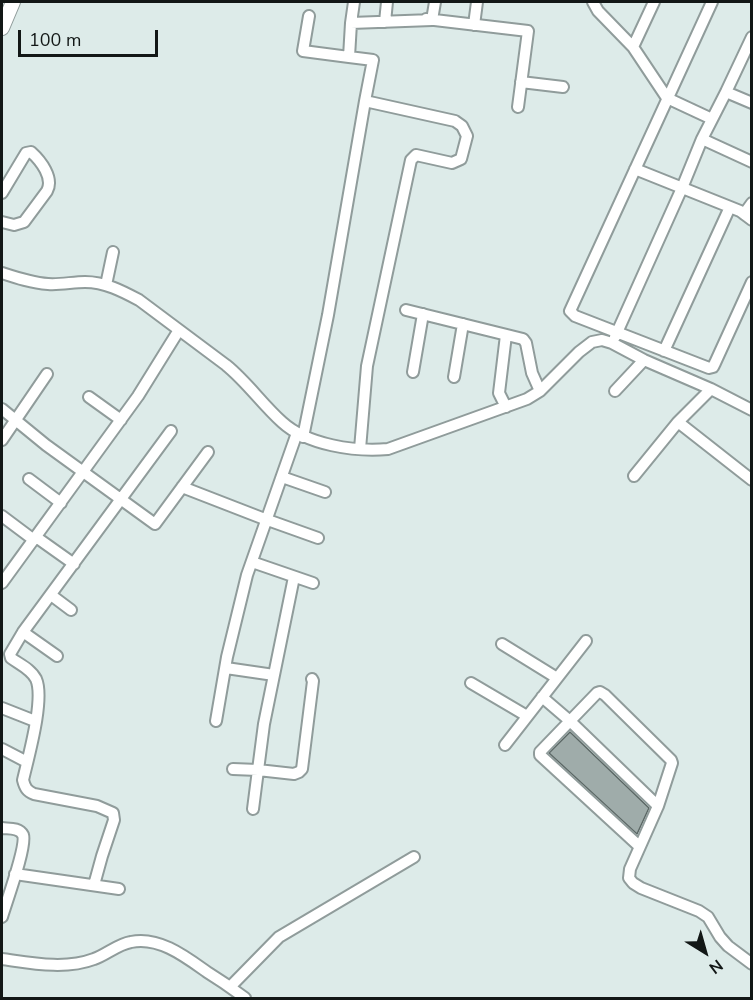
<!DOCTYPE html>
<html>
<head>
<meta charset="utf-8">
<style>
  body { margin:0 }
  #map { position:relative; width:753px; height:1000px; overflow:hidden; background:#ddebe9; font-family:"Nunito Sans",sans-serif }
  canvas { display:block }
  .frame { position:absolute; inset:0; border:3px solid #121716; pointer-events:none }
  .north { position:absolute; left:675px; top:922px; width:60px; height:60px; -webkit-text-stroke:4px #ddebe9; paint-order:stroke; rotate:143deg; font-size:16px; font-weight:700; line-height:24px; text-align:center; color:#121716 }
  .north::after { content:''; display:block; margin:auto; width:21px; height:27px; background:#121716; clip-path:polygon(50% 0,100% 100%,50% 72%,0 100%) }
  .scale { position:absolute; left:18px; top:30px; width:140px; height:27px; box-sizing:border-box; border:3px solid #121716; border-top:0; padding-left:8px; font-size:18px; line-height:21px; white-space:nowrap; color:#121716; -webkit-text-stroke:4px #ddebe9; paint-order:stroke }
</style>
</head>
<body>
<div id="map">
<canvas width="753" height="1000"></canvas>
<div class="frame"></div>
<div class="north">N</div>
<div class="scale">100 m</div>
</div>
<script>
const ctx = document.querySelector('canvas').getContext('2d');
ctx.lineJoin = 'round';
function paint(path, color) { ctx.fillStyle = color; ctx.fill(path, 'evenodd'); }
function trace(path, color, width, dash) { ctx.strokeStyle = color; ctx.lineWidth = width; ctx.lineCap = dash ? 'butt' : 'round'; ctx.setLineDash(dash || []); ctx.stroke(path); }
const building = new Path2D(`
  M570 732 649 808 637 834 549 753Z`);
paint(building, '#9facaa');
trace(building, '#5a6664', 1.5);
const minor = new Path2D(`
  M593 2 598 11 633 47 667 98 712 119
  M712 2 570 311 575 316 709 368 713 367 715 363 752 282
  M309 16 303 51 349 57
  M426 19 528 31 518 107
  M432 20 435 2
  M385 22 387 2
  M351 23 354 2
  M474 25 477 2
  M633 47 654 2
  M521 82 563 87
  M726 92 752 103
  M702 139 752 162
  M635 169 740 211 752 220
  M2 193 26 153 31 152C41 161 54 178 47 191L24 222 14 225 2 222
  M744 214 752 203
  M2 273C17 278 32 283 48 284 60 285 73 282 85 282 105 282 122 291 139 300L226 365C247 382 262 404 282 422 307 445 355 452 388 449L527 399 540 391 579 352 592 342 602 340 612 343 644 360 711 389 752 410
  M106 285 113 252
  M406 310 523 339 526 343 532 373 540 391
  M615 337 682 188 702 139 726 92 752 37
  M664 351 730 207
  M413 372 423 314
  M454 377 463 324
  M615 391 644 360
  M89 397 121 420
  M506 407 499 393 506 335
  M2 409 46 445 155 524 208 452
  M678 422 752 480
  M303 437 328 315 365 101 373 60 349 57 351 23 432 20
  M2 440 47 374
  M360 449 367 366 411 160 416 155 452 163 461 159 467 136 462 126 455 121 365 101
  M634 476 678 422 711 389
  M282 477 325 492
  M29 479 61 503
  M182 487 262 518 318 538
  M2 516 34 540
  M36 537 74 564
  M252 562 313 583
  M294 577 264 724 258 770 294 774 299 772 302 769 313 681 312 679
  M2 583 138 396 179 330
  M51 595 71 610
  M23 632 57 656
  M502 644 557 678
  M226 668 274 675
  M471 683 527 716
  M542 697 570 721 658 806
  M2 708 35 721
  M216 721 227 657 247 575 297 433
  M505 745 586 641
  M2 749 27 762
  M233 769 258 770 253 809
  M2 828C8 829 19 827 23 835 27 846 6 903 2 917
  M639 846 540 755V752L597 693 600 692 605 695 671 760 672 763 658 806 630 869 629 878 633 883 641 888 699 911 708 917 720 937 728 946 752 964
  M15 874 119 889
  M94 885 102 856 114 820 113 813 97 806 34 794C27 791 25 788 23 780 28 758 45 699 36 679 31 669 19 664 11 658L10 654 23 632 171 431
  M2 959C31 963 65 970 94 959 106 955 118 944 131 942 159 936 186 957 207 972 220 980 233 989 245 998
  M230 987 279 937 414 857`);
const major = new Path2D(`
  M2 28 13 2`);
trace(minor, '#909c9b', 14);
trace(major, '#909c9b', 16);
trace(minor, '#fff', 10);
trace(major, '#fff', 14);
</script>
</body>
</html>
